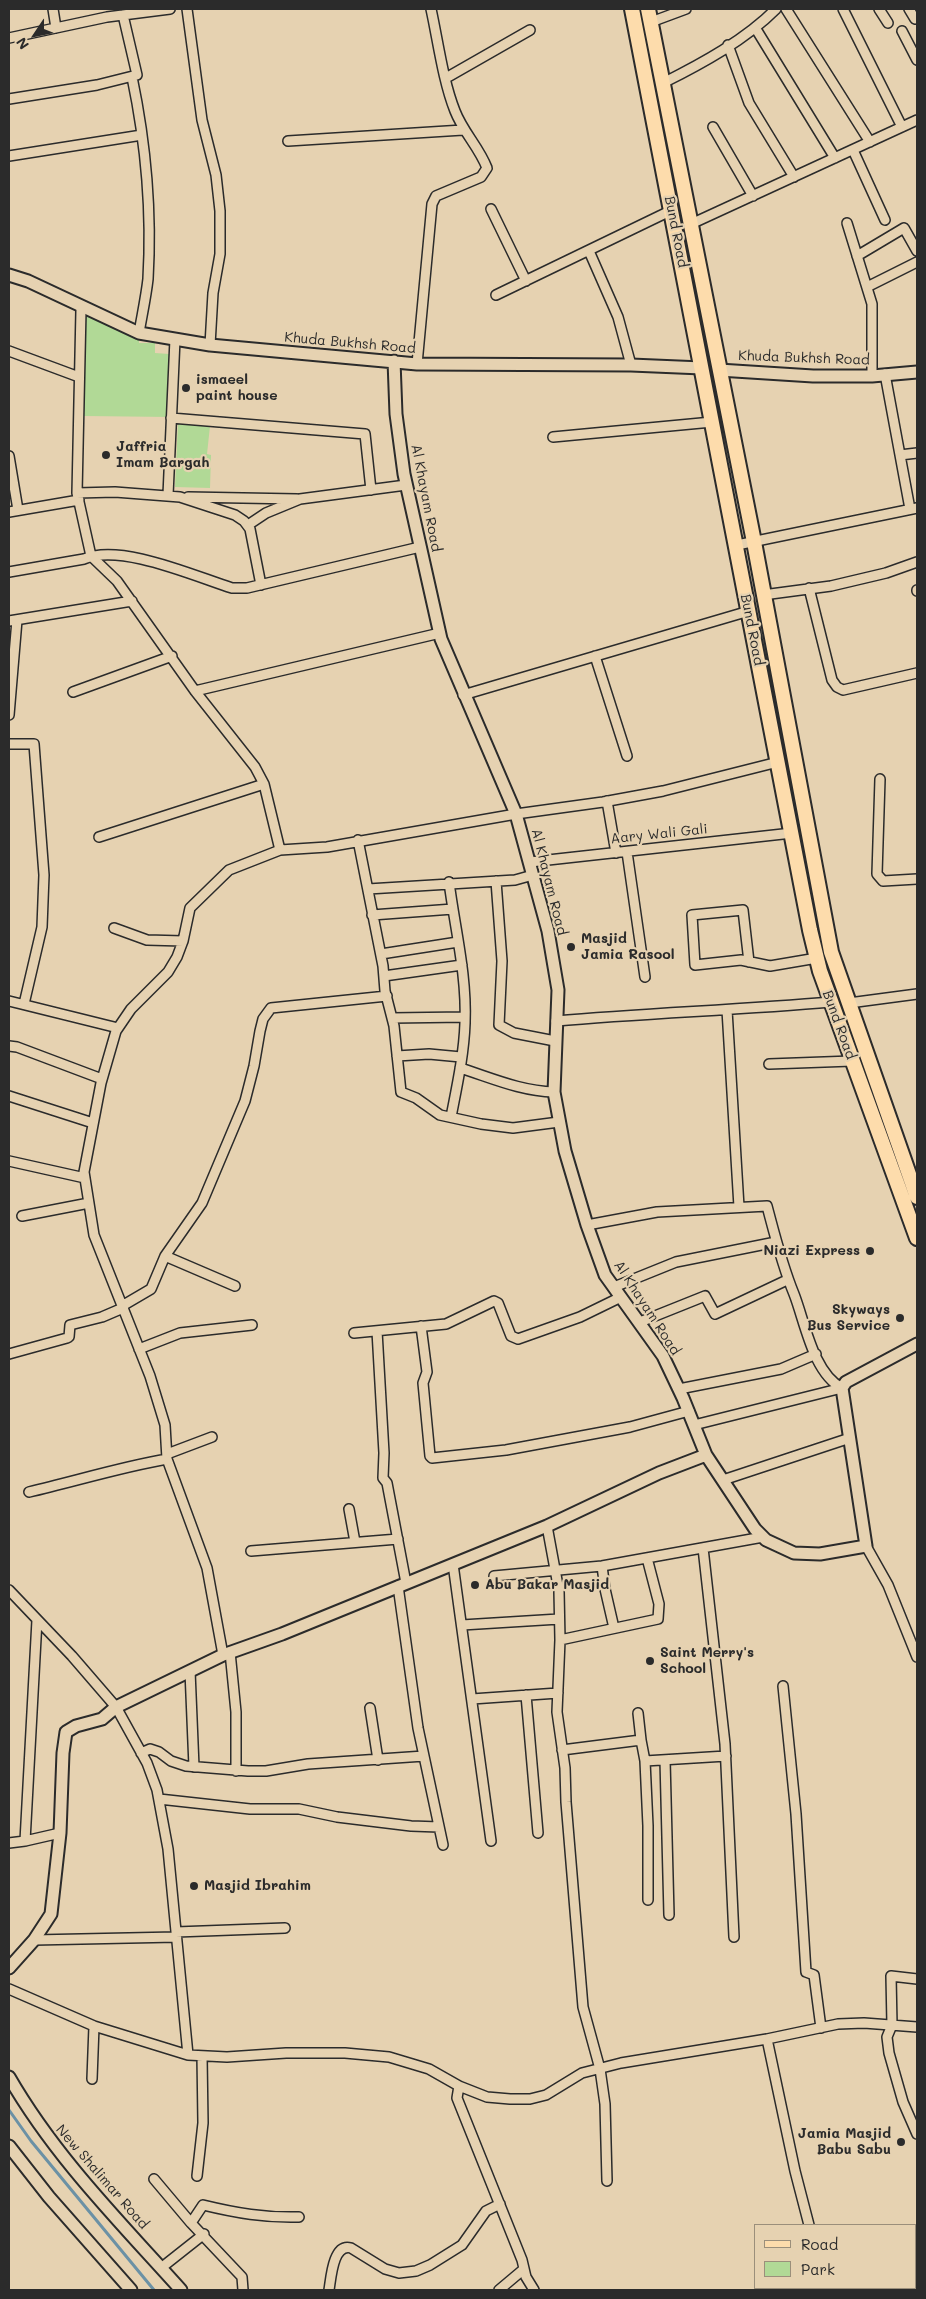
<!DOCTYPE html>
<html>
<head>
<meta charset="utf-8">
<style>
  body { margin:0 }
  #map { position:relative; width:926px; height:2299px; overflow:hidden; background:#e6d2b1; font-family:Mali,sans-serif }
  canvas { display:block }
  .frame { position:absolute; inset:0; border:10px solid #2b2b2b; pointer-events:none }
  .legend { position:absolute; left:754px; top:2224px; width:162px; height:65px; box-sizing:border-box; background:#e6d2b1; border:1px solid #9b8f7b; margin:0; padding:6px 9px; list-style:none; font-size:15px; color:#2b2b2b }
  .legend li { display:flex; align-items:center; gap:10px; height:25px }
  .legend b { width:25px; border:1px solid #9b8f7b }
  .north { position:absolute; left:10px; top:10px; width:50px; height:50px; -webkit-text-stroke:4px #e6d2b1; paint-order:stroke; rotate:236deg; font-size:14px; font-weight:700; line-height:20px; text-align:center; color:#2b2b2b }
  .north::after { content:''; display:block; margin:auto; width:18px; height:22px; background:#2b2b2b; clip-path:polygon(50% 0,100% 100%,50% 72%,0 100%) }
</style>
</head>
<body>
<div id="map">
<canvas width="926" height="2299"></canvas>
<div class="frame"></div>
<ul class="legend">
<li><b style="height:6px;background:#fddcac"></b>Road</li>
<li><b style="height:14px;background:#b1d996"></b>Park</li>
</ul>
<div class="north">N</div>
</div>
<script>
const ctx = document.querySelector('canvas').getContext('2d');
ctx.lineJoin = 'round';
function paint(path, color) { ctx.fillStyle = color; ctx.fill(path, 'evenodd'); }
function trace(path, color, width, dash) { ctx.strokeStyle = color; ctx.lineWidth = width; ctx.lineCap = dash ? 'butt' : 'round'; ctx.setLineDash(dash || []); ctx.stroke(path); }
function drawText(font, color, halo, rows, align = 'center') {
  ctx.font = font + ' Mali,sans-serif'; ctx.lineWidth = 4.5; ctx.setLineDash([]); ctx.textBaseline = 'middle'; ctx.strokeStyle = halo; ctx.fillStyle = color; for (const [text, x, y, turn = 0] of rows) {
    ctx.save(); ctx.translate(x, y); ctx.rotate((+turn || 0) * Math.PI / 180); ctx.textAlign = isNaN(turn) ? turn : align; if (halo) ctx.strokeText(text, 0, 0); ctx.fillText(text, 0, 0); ctx.restore();
  }
}
paint(new Path2D(`
  M85 308 139 333V343H155V353L169 354V362H173L171 417 84 416Z
  M178 423 210 426 207 454 211 455 210 488 175 487Z`), '#b1d996');
trace(new Path2D(`
  M9 2110 31 2141 154 2290`), '#6b91a5', 3);
const minor = new Path2D(`
  M53 9 56 28
  M187 9 202 120 216 175 220 211V254L213 293 210 345
  M786 9 870 142
  M843 9 902 127
  M879 9 888 23
  M909 9 915 19
  M651 22 686 9
  M756 29 835 158
  M902 31 917 60
  M9 38 107 17 170 9
  M728 45 749 103 794 177
  M132 77C146 144 152 211 148 279 146 297 142 315 139 333
  M446 78 530 30
  M663 83C703 63 745 40 776 9
  M9 99 97 85 137 75 123 15
  M713 127 753 196
  M288 141 463 130
  M853 150 885 220
  M9 156 142 135
  M491 209 526 281
  M847 223 872 304V376
  M691 224 917 120
  M589 251 618 317 631 365
  M857 256 904 228 917 251
  M867 287 917 262
  M496 295 672 210
  M81 310 77 493 91 556 117 581 195 691 255 767 264 784 280 850
  M9 351 79 377
  M417 364 432 204 436 196 481 177 487 168C479 147 463 132 455 111 443 81 438 41 431 9
  M885 374 910 509
  M171 418 365 434 371 490
  M553 437 712 422
  M900 455 917 453
  M9 456 18 510
  M77 493 115 492 180 497 235 515 244 521 250 529 261 585
  M168 495 175 339
  M188 497 297 499
  M9 512 79 500
  M248 525 266 513 300 499 406 485
  M737 545 917 508
  M9 572 84 559C120 543 194 576 232 588H247L420 547
  M809 588 832 680 837 687 843 690 917 673
  M917 590V591
  M763 595 831 586 886 573 917 562
  M9 621 132 601
  M595 656 627 756
  M195 691 440 633
  M73 692 172 656
  M463 695 749 611
  M9 715 17 620
  M9 744H34L44 875 42 927 24 1004
  M880 779 877 874 883 881 917 879
  M607 801 616 853
  M99 837 264 784
  M358 840 383 966 385 991 394 1026 401 1092 416 1098 440 1115 481 1124 513 1128 559 1122
  M627 852 645 977
  M530 862 792 833
  M496 881 502 961 499 1025 514 1033 555 1041
  M449 882C455 929 467 975 465 1023 464 1054 457 1086 451 1117
  M368 889 515 880 533 875
  M372 915 453 909
  M114 928 147 940 183 941
  M381 954 458 942
  M749 962 743 910 692 915 695 965 741 960 770 966 817 958
  M384 976 462 965
  M9 1001 118 1028
  M849 1003 917 994
  M727 1010 739 1207
  M392 1018 465 1017
  M556 1021C648 1013 739 1010 831 1002
  M9 1046 17 1047 102 1079
  M397 1056 429 1054 461 1057
  M769 1064 852 1061
  M460 1068C492 1078 520 1091 554 1092
  M9 1096 93 1123
  M9 1161 85 1178
  M22 1216 89 1203
  M587 1225 657 1212 767 1206C775 1236 782 1265 794 1294 805 1322 813 1373 842 1388
  M165 1256 235 1286
  M614 1287 676 1262 776 1242
  M122 1306 151 1289 165 1256 202 1203 245 1101 254 1066 260 1031 263 1019 271 1008 387 996
  M640 1322 705 1296 715 1314 787 1280
  M421 1326 427 1372 423 1383 430 1456 432 1458 506 1450 630 1427 689 1411
  M377 1331 384 1453 383 1478 387 1483 406 1583
  M354 1333 446 1324 494 1301 498 1303 511 1336 518 1339 580 1317 621 1297
  M139 1349 180 1333 252 1325
  M9 1354 67 1338 69 1337 70 1325 102 1317 123 1308
  M679 1389 781 1369 816 1354
  M694 1425 842 1388
  M167 1454 212 1437
  M723 1480 850 1438
  M29 1492C76 1481 121 1467 167 1459
  M349 1509 355 1542
  M547 1526 559 1591 560 1640 557 1712 565 1768 566 1802 583 2007 600 2069 605 2104 607 2181
  M866 1546 888 1585 917 1657
  M703 1548 725 1744 734 1937
  M251 1551 398 1539
  M453 1564 491 1841
  M602 1566 605 1589 614 1628
  M494 1576 602 1566 763 1537
  M398 1586 418 1728 443 1845
  M9 1590 72 1656 116 1707 147 1763 157 1790 168 1849 188 2055
  M462 1625 559 1619
  M560 1640 658 1619 659 1604 647 1558
  M230 1652 236 1712V1771
  M223 1655 207 1568 167 1459 165 1425 150 1376 94 1235 84 1172 101 1083 116 1031 131 1009 168 972 177 957 183 941 190 908 229 870 280 850 327 847 516 814 603 802 663 791 778 762
  M190 1671 194 1767
  M783 1686 796 1814 806 1972 814 1975 821 2028
  M526 1695 538 1833
  M472 1699 558 1693
  M370 1708 378 1760
  M638 1713 641 1740
  M562 1750 641 1740 645 1761 726 1756
  M141 1753 150 1749 159 1752 171 1761 186 1766 248 1771H266L308 1764 424 1756
  M665 1760 669 1915
  M645 1761 648 1826V1900
  M159 1799 250 1809H299L337 1817 411 1826 439 1827
  M25 1841 37 1620
  M9 1843 25 1841 60 1833
  M176 1932 285 1928
  M34 1940 176 1937
  M917 1979 891 1976 892 2025 887 2037 889 2053 903 2102 917 2134
  M9 1989 94 2026 188 2055 227 2057 286 2053H345L389 2057 429 2069 459 2086 487 2097 510 2099H530L546 2095 582 2073 621 2063 767 2039 838 2024 864 2023 917 2027
  M767 2039 795 2171 809 2225
  M92 2079 94 2026
  M459 2086 457 2098 461 2108 522 2260 526 2277 534 2290
  M197 2176 203 2123 202 2056
  M154 2179 191 2223 242 2277 243 2290
  M191 2223 203 2205C236 2213 265 2218 299 2217
  M161 2268 204 2234
  M825 2288 826 2290
  M329 2290C331 2278 333 2243 351 2248L385 2269 399 2273 416 2271 430 2265 462 2245 486 2211 500 2204
  M499 2290 524 2269`);
const tertiary = new Path2D(`
  M9 275 28 281 139 333 210 345 417 364 631 365 702 368
  M394 361 396 414 404 474 441 639 516 814 548 931 558 990 554 1092 565 1151 587 1225 605 1275 663 1356 683 1398 706 1455 755 1529 766 1540 794 1553 820 1554 866 1546 842 1388 846 1382 917 1344
  M719 370 813 376H872L917 372
  M9 1968 34 1940 51 1914 60 1833 63 1753 66 1732 76 1726 102 1719 116 1707 223 1655 282 1634 547 1526 659 1473 706 1455
  M9 2077C55 2157 120 2222 181 2290
  M9 2146 49 2197 131 2290`);
const primary = new Path2D(`
  M632 9 810 930 820 971 917 1238
  M648 9 754 542 831 952 917 1197`);
trace(minor, '#2b2b2b', 12);
trace(tertiary, '#2b2b2b', 15);
trace(primary, '#2b2b2b', 18);
trace(minor, '#e6d2b1', 9);
trace(tertiary, '#e6d2b1', 11);
trace(primary, '#fddcac', 14);
for (const [x, y, r, color] of [
  [186,388,5,"#2b2b2b"],
  [106,455,5,"#2b2b2b"],
  [571,947,5,"#2b2b2b"],
  [870,1251,5,"#2b2b2b"],
  [900,1318,5,"#2b2b2b"],
  [475,1585,5,"#2b2b2b"],
  [650,1661,5,"#2b2b2b"],
  [194,1886,5,"#2b2b2b"],
  [901,2142,5,"#2b2b2b"]
]) { const dot = new Path2D(); dot.arc(x, y, r, 0, 2 * Math.PI); ctx.fillStyle = color; ctx.fill(dot); trace(dot, '#e6d2b1', 2); }
drawText('14px', '#2b2b2b', '#e6d2b1', [
  ["Bund Road",676,232,79],
  ["Khuda Bukhsh Road",350,343,5],
  ["Khuda Bukhsh Road",804,358,2],
  ["Al Khayam Road",426,498,79],
  ["Bund Road",752,630,79],
  ["Aary Wali Gali",659,834,-6],
  ["Al Khayam Road",549,882,76],
  ["Bund Road",839,1025,70],
  ["Al Khayam Road",647,1308,57],
  ["New Shalimar Road",102,2177,49]
]);
drawText('bold 14px', '#2b2b2b', '#e6d2b1', [
  ["ismaeel",196,380],
  ["paint house",196,396],
  ["Jaffria",116,447],
  ["Imam Bargah",116,463],
  ["Masjid",581,939],
  ["Jamia Rasool",581,955],
  ["Niazi Express",860,1251,"right"],
  ["Skyways",890,1310,"right"],
  ["Bus Service",890,1326,"right"],
  ["Abu Bakar Masjid",485,1585],
  ["Saint Merry's",660,1653],
  ["School",660,1669],
  ["Masjid Ibrahim",204,1886],
  ["Jamia Masjid",891,2134,"right"],
  ["Babu Sabu",891,2150,"right"]
], 'left');
</script>
</body>
</html>
